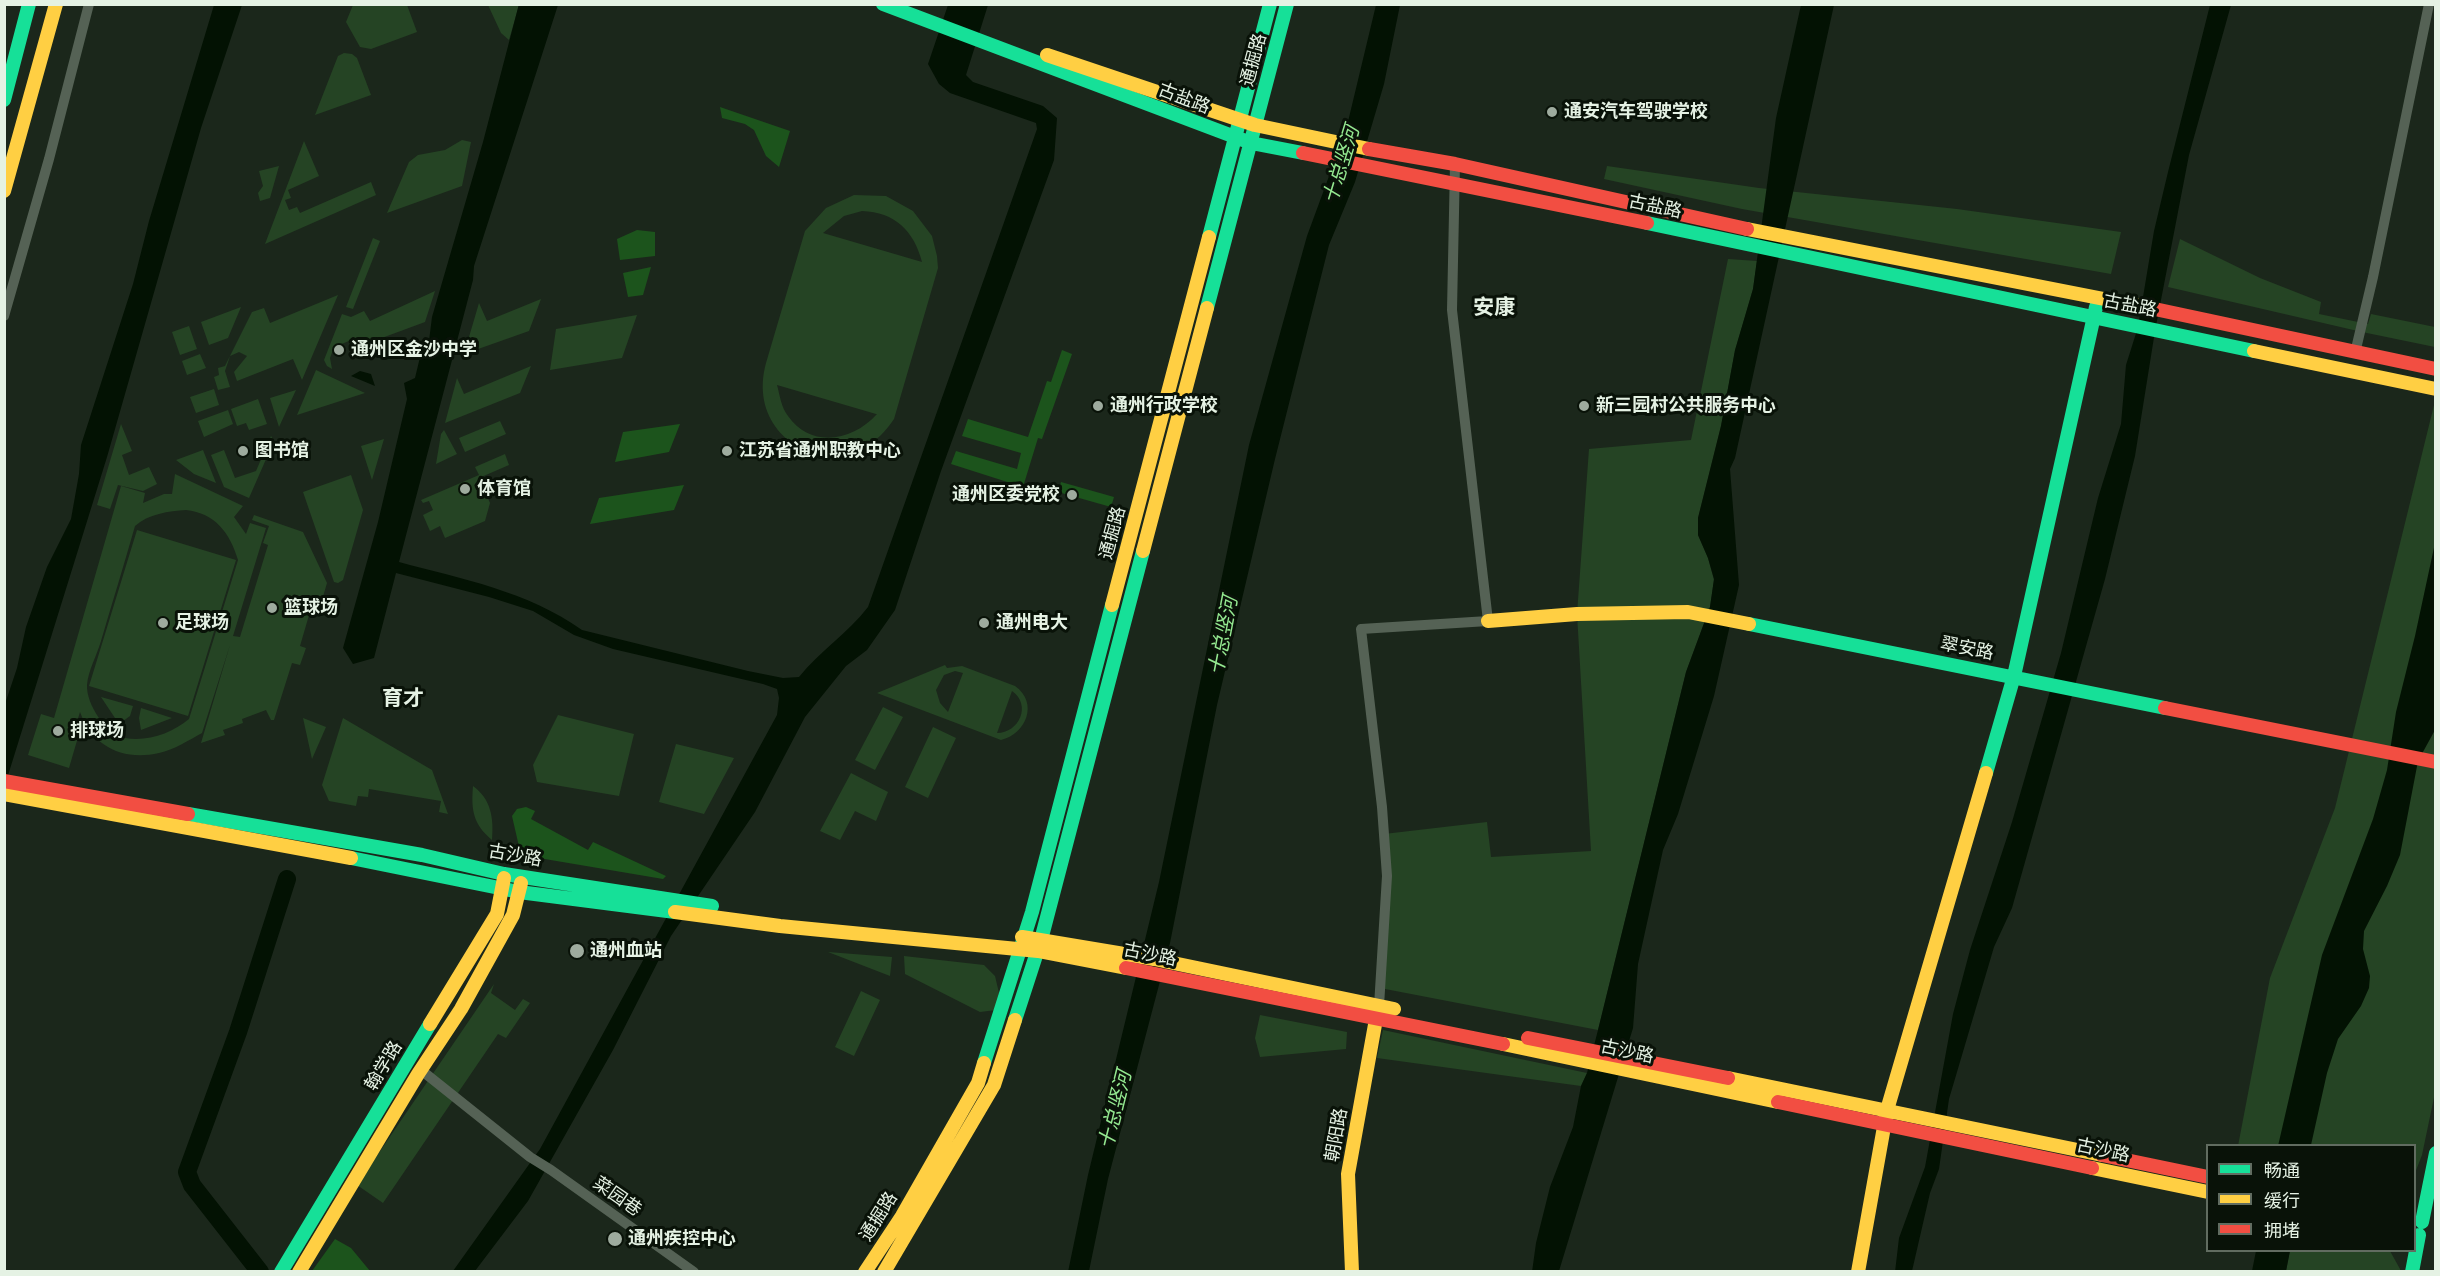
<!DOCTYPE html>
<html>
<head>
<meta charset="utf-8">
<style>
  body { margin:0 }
  #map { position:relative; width:2440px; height:1276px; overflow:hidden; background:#1b271b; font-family:Merriweather,"Noto Sans SC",serif }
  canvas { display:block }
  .frame { position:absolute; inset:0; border:6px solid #e5f2e4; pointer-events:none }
  .legend { position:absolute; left:2206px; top:1144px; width:210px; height:108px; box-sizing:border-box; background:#091208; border:2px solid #616c60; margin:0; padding:8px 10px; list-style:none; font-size:18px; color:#e5f2e4 }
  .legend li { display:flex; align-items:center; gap:12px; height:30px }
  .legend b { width:30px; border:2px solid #616c60 }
</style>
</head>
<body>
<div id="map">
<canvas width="2440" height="1276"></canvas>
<div class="frame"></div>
<ul class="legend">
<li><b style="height:8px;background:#16e098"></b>畅通</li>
<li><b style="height:8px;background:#ffcf43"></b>缓行</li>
<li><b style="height:8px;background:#f24e42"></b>拥堵</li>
</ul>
</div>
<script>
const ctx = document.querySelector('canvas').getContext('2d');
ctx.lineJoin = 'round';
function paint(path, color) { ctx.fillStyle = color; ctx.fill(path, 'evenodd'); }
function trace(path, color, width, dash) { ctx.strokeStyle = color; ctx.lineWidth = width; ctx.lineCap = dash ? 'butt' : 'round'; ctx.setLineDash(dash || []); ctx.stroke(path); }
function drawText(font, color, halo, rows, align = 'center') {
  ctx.font = font + ' Merriweather,"Noto Sans SC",serif'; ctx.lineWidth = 6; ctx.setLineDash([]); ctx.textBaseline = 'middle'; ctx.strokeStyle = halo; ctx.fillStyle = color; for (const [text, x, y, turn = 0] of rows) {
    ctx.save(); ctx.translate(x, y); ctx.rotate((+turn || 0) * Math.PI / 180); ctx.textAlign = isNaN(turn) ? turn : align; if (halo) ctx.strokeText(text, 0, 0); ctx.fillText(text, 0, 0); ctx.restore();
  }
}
paint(new Path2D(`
  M353 5H407L417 32 371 49 360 47 346 22Z
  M488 5H519L509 40 501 33Z
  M344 53 352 54 357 58 371 95 315 115 338 56Z
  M462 140 471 142 462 186 387 213 409 162 418 155 445 150Z
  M304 141 319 176 288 190 291 198 285 200 289 210 297 207 300 213 371 182 376 195 265 244Z
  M279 166 270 198 260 201 258 193 263 186 259 171Z
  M1607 166 1759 188 1957 209 2121 232 2111 274 1742 209 1604 179Z
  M854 195 886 196 913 211 932 236 937 256 938 268 894 419C847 492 743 446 766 363L805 231 826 208ZM862 211C895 212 914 231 922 262L823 233 844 216ZM777 385 876 414H877C853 441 811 449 788 416 781 407 780 396 777 385Z
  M373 238 380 241 353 309 346 307Z
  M2180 239 2260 278 2321 302 2319 314 2368 324 2371 314 2435 327V347L2362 332 2168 287Z
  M1728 259 1757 261 1753 289 1735 351 1721 426 1698 518V535L1708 558 1714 580 1710 607 1686 672 1598 1030 1380 988 1384 834 1487 822 1491 857 1591 851 1577 614 1589 449 1691 440Z
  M435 291 425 322 352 349 349 341 334 347 330 358 332 369 327 366 324 360 342 314 351 317 364 311 370 321Z
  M338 295 302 380 293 359 237 381 234 372 247 356 239 352 230 356 225 371 230 387 218 390 214 377 219 375 218 368 225 366 252 312 264 308 270 323Z
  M541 299 529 331 464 354 479 303 487 321Z
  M241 307 228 338 209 345 201 322Z
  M637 315 622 358 550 370 556 329Z
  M189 326 197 349 180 355 172 332Z
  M200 354 206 368 187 375 182 361Z
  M531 366 520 393 445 423 457 378 464 394Z
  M316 370 365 393 297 415Z
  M214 389 219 405 196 413 190 397Z
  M296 390 279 427 270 398Z
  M258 399 267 424 249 430 246 423 237 426 231 409Z
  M2434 405H2435L2436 1088 2422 1155 2415 1173 2414 1146H2238L2270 978 2335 808Z
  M228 410 233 424 204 437 198 421Z
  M500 421 506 434 465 452 459 438Z
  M121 424 132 451 122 455 129 475 149 467 157 484 143 491 118 485 110 509 97 505Z
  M444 430 457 454 436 464 441 434Z
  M271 436 274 441 249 498 224 487 211 455 224 450 235 478 256 471Z
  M384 439 372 480 361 446Z
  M203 450 216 483 194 474 176 460Z
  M505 454 509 465 479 478 490 503 485 521 445 538 440 526 430 531 423 515 433 510 429 501 423 503 421 500 479 475 475 467Z
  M175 474 243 506 234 517 246 534 250 523 266 528 233 636 240 637 268 545 263 543 269 526 252 520 254 515 303 532 327 583 322 600 314 598 300 646 306 648 300 665 292 663 274 720H271L266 710 242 719 243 723 223 730 225 735 201 743 230 645 202 733C189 740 174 750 159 753 123 761 93 747 80 712L76 725 81 727 69 768 28 755 41 714 54 718 121 486 145 493 143 503 164 494H172ZM186 510C215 513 230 533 238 560L189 719C172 733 148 742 125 738 106 734 86 704 87 685 88 671 97 655 101 641 112 603 124 565 135 526 148 514 169 511 186 510Z
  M351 475 363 510 343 580 338 583 334 582 303 492Z
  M137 530 236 560 188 716 89 686Z
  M945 665 947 668 962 666 1015 686C1039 703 1026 734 1001 740L877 693ZM955 671 963 673 948 712 940 703 936 690 944 675ZM1012 691C1032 705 1019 733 997 733Z
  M101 697 133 706 130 716 119 724Z
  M883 707 903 717 875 770 855 760Z
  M141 708 172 718 141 730 139 718Z
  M558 715 634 734 619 796 537 782 533 765Z
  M303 718 326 727 312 759Z
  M343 718 432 770 448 814 439 812 441 801 369 789 368 797 358 796 356 806 329 801 322 785Z
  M933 727 956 738 928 798 905 787Z
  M676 744 734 758 704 814 659 802Z
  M851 773 888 792 876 821 855 811 840 840 820 831Z
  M473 786C491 799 494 818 492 840 473 824 471 810 473 786Z
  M828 952 892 957 890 976Z
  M904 956 984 965 995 976 999 993 996 1010 980 1012 905 974Z
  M494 984 491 993 515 1010 523 999 530 1003 506 1038 498 1034 383 1203 357 1185Z
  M861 991 880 1000 854 1056 835 1047Z
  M1260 1015 1347 1032 1346 1049 1260 1057 1255 1038Z
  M1383 1030 1587 1073 1581 1086 1377 1058Z
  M2290 1250 2390 1251 2400 1269V1272L2286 1271Z`), '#254424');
paint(new Path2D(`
  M720 107 790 131 779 167 766 156 754 130 745 124 722 118Z
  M637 230 655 232V256L620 260 617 239Z
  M651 267 643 295 628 297 623 273Z
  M1062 350 1072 354 1042 439 1038 438 1023 487 951 464 956 451 1017 469 1021 453 962 436 968 419 1028 437 1047 381 1051 382Z
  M680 424 669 452 615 462 623 432Z
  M1061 482 1114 497 1111 507 1058 492Z
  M684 485 674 510 590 524 599 498Z
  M526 807 535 811 531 819 588 850 593 842 666 876 663 879 527 856 520 851 512 816 517 809Z
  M335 1239 351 1248 370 1271H312Z`), '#1c541c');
paint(new Path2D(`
  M519 4 558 5 474 266 473 280 399 562C462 579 527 591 582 630L748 671 783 678 799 677C820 651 848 633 868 607L1037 129 1036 123 950 93 939 84 928 64 948 5H988L966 75 973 82 1043 106 1057 118 1054 160 941 471 895 610 867 650 846 666 805 717 755 812 671 936 613 1050 528 1201 475 1271H453L540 1149 777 715 779 698 777 689 763 684 613 649 574 635 533 611 489 597 396 573 374 658 353 664 343 648 378 522 407 399 404 383 415 378 421 353 428 349 432 317 483 142Z
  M214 5H242L201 128 107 457 5 785V704L17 668 26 627 47 567 71 519 79 474 81 445 133 284 149 221Z
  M1376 5H1400L1384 84 1355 182 1329 245 1275 459 1217 705 1170 943 1108 1179 1089 1271 1068 1272 1088 1175 1159 882 1249 445 1307 236 1346 130Z
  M1801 5H1834L1735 458 1730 469 1739 585 1714 696 1678 814 1663 850 1638 964 1633 1028 1559 1271 1532 1272 1536 1243 1550 1187 1573 1127 1581 1086 1587 1073 1598 1030 1686 672 1710 607 1714 579 1708 558 1698 535V518L1721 426 1735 350 1753 289 1776 118Z
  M2210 5H2231L2189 155 2155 331 2135 456 2105 579 2012 908 1994 947 1949 1099 1939 1169 1930 1193 1912 1271 1895 1272 1899 1238 1925 1167 1953 1014 1970 950 2012 822 2061 653 2098 498 2121 424 2126 365 2138 327 2154 231 2168 172Z
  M360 371 371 374 375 386 351 376Z
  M2435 543V730L2418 761 2400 855 2387 886 2364 931 2363 949 2370 976 2369 988 2361 1006 2338 1039 2327 1073 2311 1145 2278 1146 2322 955 2373 819 2387 770 2396 712 2415 636Z
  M2256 1251H2290L2286 1271H2252Z`), '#031203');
trace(new Path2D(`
  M260 1272 192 1185 187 1172 238 1032 287 879`), '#031203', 18);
trace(new Path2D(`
  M1455 164 1452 310 1488 621
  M4 316 49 159 89 4
  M2355 353 2373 277 2429 4
  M1379 1006 1387 876 1382 807 1361 629 1488 621
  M421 1070 530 1157 551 1170 694 1272`), '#556255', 10);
trace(new Path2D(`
  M883 4 1251 143 1303 153
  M4 100 29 4
  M1647 223 2254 351
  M1209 237 1270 4
  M1207 308 1287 4
  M1749 624 2165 708
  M1986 773 2014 676 2096 307
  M188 814 422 855 504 874 712 906
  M351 858 519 892 675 912
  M1015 1020 1041 940 1143 551
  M984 1063 1032 912 1112 605
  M2422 1222 2436 1153
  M281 1272 430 1024
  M2412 1272 2419 1235`), '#16e098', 14);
trace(new Path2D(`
  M1047 55 1255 125 1369 149
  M4 191 56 4
  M1747 229 2150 308
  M2254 351 2436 389
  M1143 551 1207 308
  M1112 605 1209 237
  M1488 621 1577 614 1688 612 1749 624
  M4 794 351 858
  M675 912 780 926 1038 951 1126 968
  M1022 937 1154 959 1394 1009
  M430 1024 497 914 504 878
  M1503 1044 1778 1102
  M1728 1078 2102 1155
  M2092 1168 2208 1192
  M299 1272 418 1074 461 1009 513 915 521 883
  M865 1272 902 1216 978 1083 984 1063
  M884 1272 994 1085 1015 1020
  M1352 1272 1348 1174 1378 1008
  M1858 1272 1887 1110 1986 773`), '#ffcf43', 14);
trace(new Path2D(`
  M1369 149 1455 164 1747 229
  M1303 153 1647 223
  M2150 308 2436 369
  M2165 708 2436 762
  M4 781 188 814
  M1126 968 1503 1044
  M1528 1038 1728 1078
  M1778 1102 2092 1168
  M2102 1155 2208 1177`), '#f24e42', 14);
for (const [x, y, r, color] of [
  [1552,112,6,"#9eab9e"],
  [339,350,6,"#9eab9e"],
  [1098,406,6,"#9eab9e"],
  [1584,406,6,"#9eab9e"],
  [243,451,6,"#9eab9e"],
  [727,451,6,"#9eab9e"],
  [465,489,6,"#9eab9e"],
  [1072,495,6,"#9eab9e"],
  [272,608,6,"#9eab9e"],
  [163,623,6,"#9eab9e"],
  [984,623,6,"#9eab9e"],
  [58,731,6,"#9eab9e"],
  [577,951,8,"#9eab9e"],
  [615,1239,8,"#9eab9e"]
]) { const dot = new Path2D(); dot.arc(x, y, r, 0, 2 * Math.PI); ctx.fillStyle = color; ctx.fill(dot); trace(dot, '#091208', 2); }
drawText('18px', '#e5f2e4', '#091208', [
  ["通掘路",1254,60,-75],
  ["古盐路",1184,99,21],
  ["古盐路",1655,207,12],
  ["古盐路",2130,306,11],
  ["通掘路",1113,533,-75],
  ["翠安路",1967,649,11],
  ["古沙路",515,856,10],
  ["古沙路",1150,955,11],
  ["古沙路",1627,1052,12],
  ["翰学路",384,1066,-59],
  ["朝阳路",1337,1135,-80],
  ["古沙路",2103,1151,12],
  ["菜园巷",617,1197,35],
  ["通掘路",879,1217,-58]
]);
drawText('bold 18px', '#e5f2e4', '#091208', [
  ["通安汽车驾驶学校",1564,112],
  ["通州区金沙中学",351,350],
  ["通州行政学校",1110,406],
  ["新三园村公共服务中心",1596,406],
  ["图书馆",255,451],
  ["江苏省通州职教中心",739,451],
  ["体育馆",477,489],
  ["通州区委党校",1060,495,"right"],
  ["篮球场",284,608],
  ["足球场",175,623],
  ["通州电大",996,623],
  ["排球场",70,731],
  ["通州血站",590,951],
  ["通州疾控中心",628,1239]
], 'left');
drawText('italic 20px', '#94e890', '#091208', [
  ["十总竖河",1342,165,-73],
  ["十总竖河",1224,636,-79],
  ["十总竖河",1116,1110,-76]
]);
drawText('bold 21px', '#e5f2e4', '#091208', [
  ["安康",1494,308],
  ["育才",403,699]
]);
</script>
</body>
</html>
